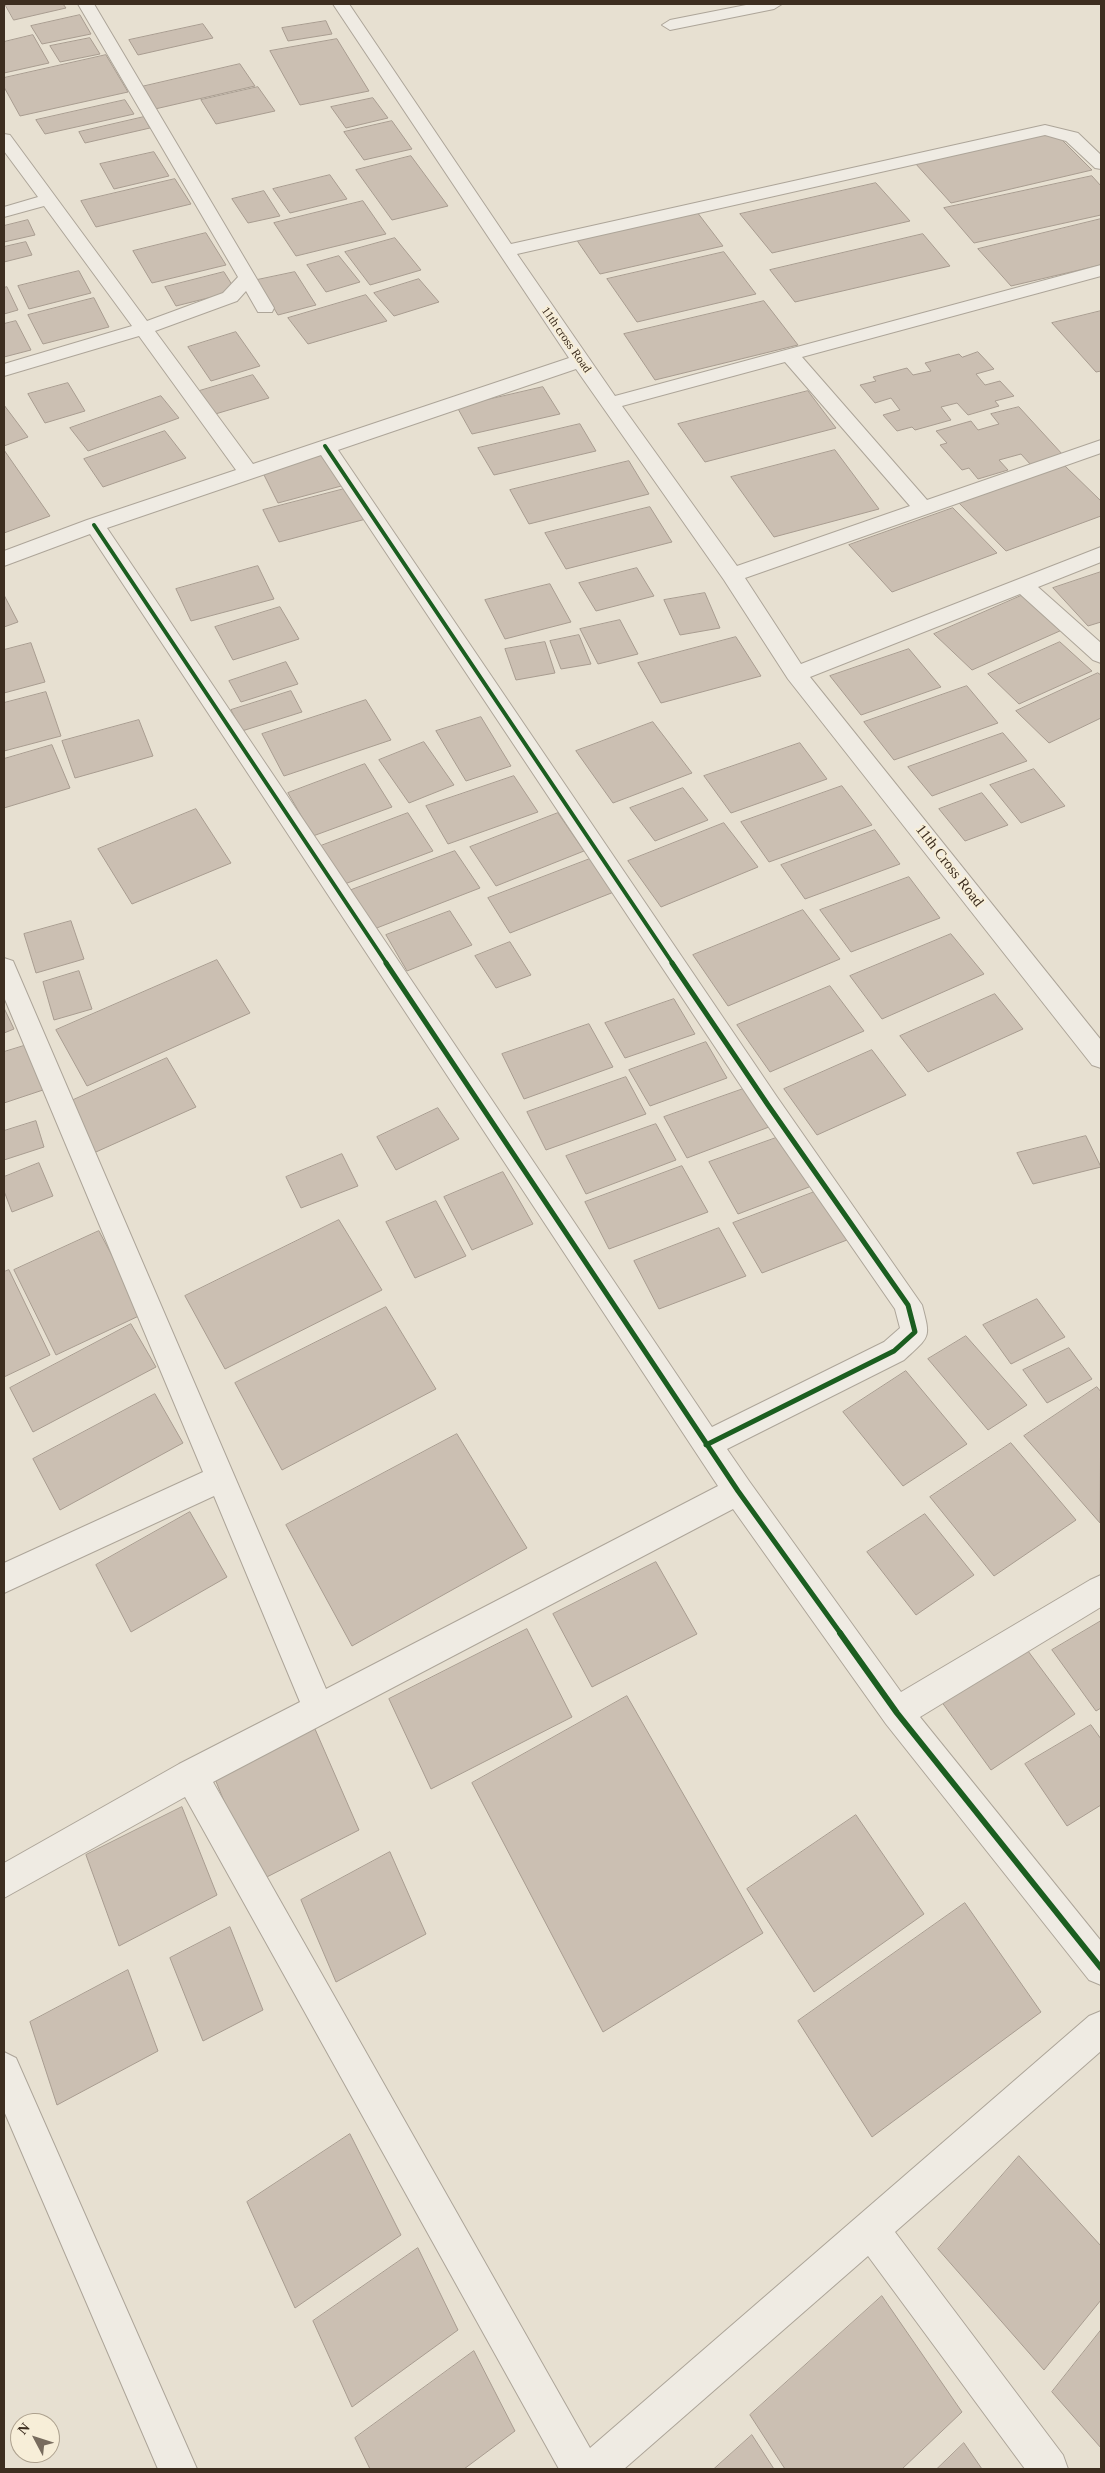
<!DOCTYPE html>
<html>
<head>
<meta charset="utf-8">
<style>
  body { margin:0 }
  #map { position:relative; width:1105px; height:2473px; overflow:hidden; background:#e7e0d1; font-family:Georgia,serif }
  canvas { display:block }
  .frame { position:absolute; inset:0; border:5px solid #3d2e20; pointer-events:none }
  .north { position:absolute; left:10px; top:2413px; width:50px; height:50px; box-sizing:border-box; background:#f7eed8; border:1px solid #ada18e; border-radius:50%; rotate:310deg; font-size:14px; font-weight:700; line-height:20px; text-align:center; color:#3d2e20 }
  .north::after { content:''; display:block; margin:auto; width:18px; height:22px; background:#786c5e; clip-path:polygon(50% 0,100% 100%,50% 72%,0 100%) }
</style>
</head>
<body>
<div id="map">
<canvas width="1105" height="2473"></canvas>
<div class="frame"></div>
<div class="north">N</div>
</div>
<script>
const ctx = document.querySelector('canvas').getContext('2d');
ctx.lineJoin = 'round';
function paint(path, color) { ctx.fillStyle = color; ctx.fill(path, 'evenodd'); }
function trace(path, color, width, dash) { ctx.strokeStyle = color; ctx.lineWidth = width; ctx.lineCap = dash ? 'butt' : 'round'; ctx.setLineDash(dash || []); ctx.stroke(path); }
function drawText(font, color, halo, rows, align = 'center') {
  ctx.font = font + ' Georgia,serif'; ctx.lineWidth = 4; ctx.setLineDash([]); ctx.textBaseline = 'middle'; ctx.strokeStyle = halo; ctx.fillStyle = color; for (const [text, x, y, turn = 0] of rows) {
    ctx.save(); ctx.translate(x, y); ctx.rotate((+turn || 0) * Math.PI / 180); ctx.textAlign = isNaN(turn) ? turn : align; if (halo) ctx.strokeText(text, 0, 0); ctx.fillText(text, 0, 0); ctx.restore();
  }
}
const building = new Path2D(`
  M5 4H63L66 8 14 20Z
  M80 15 91 34 42 44 31 26Z
  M326 21 332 34 288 41 282 28Z
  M203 24 213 38 138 55 129 40Z
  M33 35 49 63 4 73V42Z
  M90 38 100 54 60 62 50 46Z
  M337 39 369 91 300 105 270 51Z
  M106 55 128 92 20 116 4 87V78Z
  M240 64 255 86 155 109 141 87Z
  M258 87 275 111 216 124 201 100Z
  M373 98 388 118 346 128 331 107Z
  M125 100 134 114 45 134 36 120Z
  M144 117 150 128 85 143 79 132Z
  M392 121 412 149 364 160 344 132Z
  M1054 132 1092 170 951 203 915 163Z
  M154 152 169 176 114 189 100 164Z
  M411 156 448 206 392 220 356 170Z
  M330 175 347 199 290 213 273 189Z
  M1092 176 1101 186V215L974 243 944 208Z
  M175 179 191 204 96 227 81 201Z
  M876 183 910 221 772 253 740 214Z
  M264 191 280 216 248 223 232 199Z
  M363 201 386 234 296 256 274 223Z
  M697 212 723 246 600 274 576 239Z
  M1101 219V265L1011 286 978 249Z
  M28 220 35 235 4 242V226Z
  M206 233 226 265 152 283 133 251Z
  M923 234 950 266 795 302 770 270Z
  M395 238 421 270 370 285 345 252Z
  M26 242 32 255 4 262V247Z
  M724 252 756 294 637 322 607 279Z
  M339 256 360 282 326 292 307 265Z
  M79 271 91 293 29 309 18 286Z
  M224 272 236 291 176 306 165 287Z
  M295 272 316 305 278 315 257 280Z
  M419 279 439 302 394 316 374 293Z
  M7 287 18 310 4 314V288Z
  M366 295 387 321 308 344 288 318Z
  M94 298 109 327 43 344 28 315Z
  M764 301 798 345 655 380 624 334Z
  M1101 311V371L1096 372 1052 323Z
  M16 321 31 350 4 357V324Z
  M236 332 260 366 211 381 188 347Z
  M978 352 994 369 976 374 985 385 1000 381 1014 396 995 401 999 406 968 415 957 403 941 407 951 420 915 430 912 427 897 431 883 415 900 410 891 398 875 403 860 385 876 381 873 377 907 368 913 375 931 371 925 363 959 354 962 357Z
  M253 375 269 398 212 415 196 392Z
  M68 383 85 411 45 423 28 394Z
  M543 387 560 414 472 434 457 407Z
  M808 391 836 428 705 462 678 424Z
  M161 396 179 418 88 451 70 428Z
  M4 405 28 437 4 446Z
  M1019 407 1063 455 1031 465 1021 454 999 460 1008 470 978 479 969 468 962 470 940 445 947 443 936 431 971 421 978 430 999 424 991 414Z
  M580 424 596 451 494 475 478 448Z
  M165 431 186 458 103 487 84 459Z
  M4 450 50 516 4 533Z
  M835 450 879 509 774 537 731 477Z
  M328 454 345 485 278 503 262 471Z
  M629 461 649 494 529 524 510 490Z
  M1065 466 1101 501V516L1006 551 959 503Z
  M348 488 366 519 279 542 263 510Z
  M650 507 672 542 566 569 545 533Z
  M953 508 997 553 892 592 849 545Z
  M258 566 274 599 191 621 176 589Z
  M637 568 654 596 596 611 579 583Z
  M1101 572V622L1088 626 1053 588Z
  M550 584 571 622 505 639 485 600Z
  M705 593 720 628 680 635 664 600Z
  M4 595 18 622 4 627Z
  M1023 595 1062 630 972 670 934 634Z
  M280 607 299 639 233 660 215 627Z
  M620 620 638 654 598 664 580 629Z
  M579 635 591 664 561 669 550 641Z
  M736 637 761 676 661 703 638 663Z
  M545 642 555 673 516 680 505 649Z
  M1060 642 1092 671 1019 704 988 674Z
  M31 643 45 682 4 693V650Z
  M909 649 941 687 861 715 830 676Z
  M286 662 298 684 241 702 229 681Z
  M1098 673 1101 675V718L1049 743 1016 711Z
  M967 686 998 723 894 760 864 722Z
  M291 691 302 712 242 731 231 710Z
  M46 692 61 736 4 751V703Z
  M366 700 391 740 284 776 262 734Z
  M481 717 511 766 466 781 436 731Z
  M139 720 153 756 75 778 62 741Z
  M653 722 692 773 613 803 576 751Z
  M1003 733 1027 761 932 796 908 767Z
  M424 742 454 785 409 803 379 760Z
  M800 743 827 779 731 813 704 776Z
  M52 745 70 788 4 808V759Z
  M365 764 392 807 313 836 288 793Z
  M1034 769 1065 806 1021 823 990 785Z
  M514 776 538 812 448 844 426 806Z
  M842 786 872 825 769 862 741 822Z
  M683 788 708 820 655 841 630 808Z
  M982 793 1008 825 965 841 939 809Z
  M196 809 231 863 132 904 98 849Z
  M408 813 433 851 342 885 318 847Z
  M558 813 584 851 496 886 470 847Z
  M724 823 758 867 661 907 628 861Z
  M875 830 900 864 805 899 781 865Z
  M455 851 480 888 369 931 346 892Z
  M595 857 619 890 510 933 488 898Z
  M909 877 940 918 851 952 820 910Z
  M803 910 840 959 728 1006 693 955Z
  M450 911 472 945 407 971 386 935Z
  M71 921 84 959 36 973 24 934Z
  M951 934 984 974 882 1019 850 976Z
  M510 942 531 975 496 988 475 956Z
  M217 960 250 1013 87 1086 56 1030Z
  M79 971 92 1009 54 1020 43 982Z
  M830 986 864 1031 770 1072 737 1025Z
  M995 994 1023 1029 928 1072 900 1036Z
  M674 999 695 1034 625 1058 605 1023Z
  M4 1008 14 1029 4 1033Z
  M589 1024 613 1067 524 1099 502 1054Z
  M40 1041 55 1086 4 1103V1052Z
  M706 1042 727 1078 650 1106 629 1070Z
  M872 1050 906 1095 817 1135 784 1089Z
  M167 1058 196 1107 87 1156 60 1106Z
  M626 1077 646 1114 546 1150 527 1112Z
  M746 1088 769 1127 687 1158 664 1117Z
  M438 1108 459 1139 396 1170 377 1137Z
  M36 1121 44 1147 4 1160V1131Z
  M656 1124 676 1160 586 1194 566 1156Z
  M787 1134 817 1184 738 1214 709 1162Z
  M1086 1136 1101 1167 1033 1184 1017 1153Z
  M342 1154 358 1186 301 1208 286 1177Z
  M39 1163 53 1196 12 1212 4 1191V1177Z
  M682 1166 708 1212 609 1249 585 1202Z
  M503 1172 533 1224 472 1250 444 1197Z
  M817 1191 847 1240 762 1273 733 1223Z
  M436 1201 466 1256 415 1278 386 1222Z
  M339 1220 382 1290 225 1369 185 1296Z
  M719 1228 746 1276 659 1309 634 1261Z
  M99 1231 143 1314 56 1355 14 1270Z
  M9 1270 50 1355 4 1377V1272Z
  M1037 1299 1065 1337 1011 1364 983 1325Z
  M386 1307 436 1389 282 1470 235 1383Z
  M131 1324 156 1367 33 1432 10 1388Z
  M966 1336 1027 1405 988 1430 928 1359Z
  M1069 1348 1092 1379 1047 1403 1023 1370Z
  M906 1371 967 1444 903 1486 843 1412Z
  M1097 1387 1101 1392 1100 1523 1024 1436Z
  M155 1394 183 1443 60 1510 33 1459Z
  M457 1434 527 1548 352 1646 286 1525Z
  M1011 1443 1076 1520 994 1576 930 1497Z
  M190 1512 227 1577 131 1632 96 1565Z
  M925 1514 974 1575 916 1615 867 1552Z
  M656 1562 697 1634 592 1687 553 1614Z
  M1101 1621V1708L1096 1711 1052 1650Z
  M527 1629 572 1717 431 1789 389 1699Z
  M1025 1647 1075 1714 991 1770 941 1701Z
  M627 1696 763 1933 603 2032 472 1783Z
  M1091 1725 1101 1739V1805L1067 1826 1025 1764Z
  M315 1729 359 1830 257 1882 215 1779Z
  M182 1807 217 1895 119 1946 86 1855Z
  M856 1815 924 1914 814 1992 747 1889Z
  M390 1852 426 1934 336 1982 301 1900Z
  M965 1903 1041 2012 872 2137 798 2021Z
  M230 1927 263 2010 203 2041 170 1958Z
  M128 1970 158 2051 57 2105 30 2022Z
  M350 2134 401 2235 295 2308 247 2202Z
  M1019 2156 1101 2246V2300L1044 2370 938 2249Z
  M418 2248 458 2330 352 2407 313 2321Z
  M882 2296 962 2412 902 2469H785L750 2415Z
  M1101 2330V2448L1052 2392Z
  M474 2351 515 2431 464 2469H370L355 2438Z
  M752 2435 774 2469H714Z
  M964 2443 982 2469H937Z`);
paint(building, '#cbbfb2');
trace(building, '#a89c90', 1);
const minor = new Path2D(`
  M78 4H94L274 308 272 312H258L246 291 237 301 155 331 253 464 569 358 333 4H349L511 244 1045 125 1078 133 1101 155V169L1095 168 1066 141 1045 135 517 254 615 396 1101 265V276L802 357 927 500 1101 440V453L745 578 801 664 1101 547V562L1038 587 1101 643V663L1093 660 1020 594 810 677 1101 1040V1068L1092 1065 788 679 724 580 576 369 338 450 777 1097 922 1305C931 1339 930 1336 904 1360L727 1449 749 1481 901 1692 1090 1580 1101 1575V1607L920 1717 1101 1941V1985L1089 1980 886 1724 733 1509 213 1782 590 2448 1089 2016 1101 2011V2051L895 2232 1063 2455 1068 2469H1025L868 2256 624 2469H559L185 1797 4 1898V1863L179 1764 300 1702 214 1496 4 1593V1563L203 1472 4 997V958L13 961 16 968 326 1689 718 1486 90 534 4 566V551L87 520 236 470 139 336 4 376V364L132 326 44 206 4 217V207L38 197 4 151V134L10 135 147 321 223 293 238 277ZM785 362 910 506 737 566 622 406ZM321 455 759 1113 895 1309 900 1328 884 1342 712 1427 107 528Z
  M751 4H782L774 9 670 30 662 25 670 20Z
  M4 2052 16 2058 197 2469H158L4 2111Z`);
trace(minor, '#ada599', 2);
paint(minor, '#efebe3');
trace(new Path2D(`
  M325 446 673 964
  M94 525 387 964`), '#1b5e20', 4);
trace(new Path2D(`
  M386 963 738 1491 841 1634
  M672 963 768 1105 908 1305 915 1332 894 1351 706 1445`), '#1b5e20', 5);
trace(new Path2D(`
  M840 1633 897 1713 1101 1968`), '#1b5e20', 6);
drawText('12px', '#3d2e20', '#f7eed8', [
  ["11th cross Road",566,340,55]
]);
drawText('15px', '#3d2e20', '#f7eed8', [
  ["11th Cross Road",949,866,52]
]);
</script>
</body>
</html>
